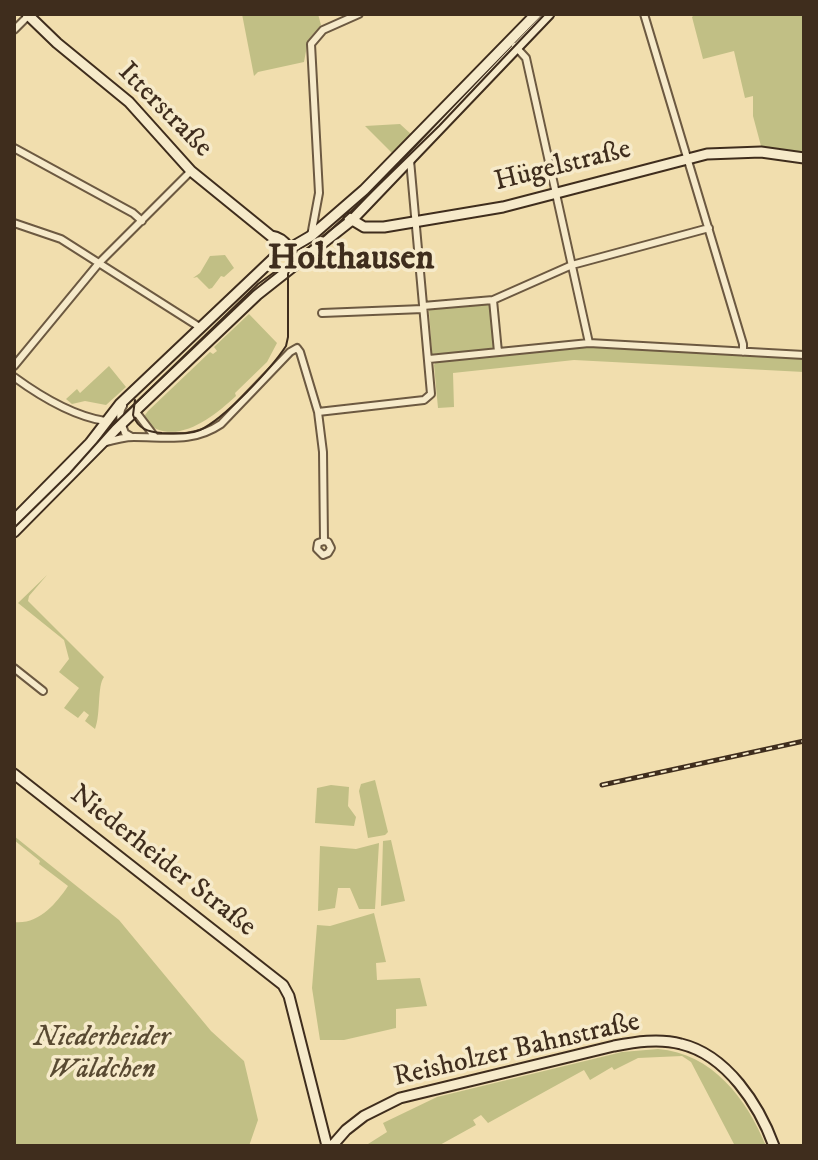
<!DOCTYPE html>
<html>
<head>
<meta charset="utf-8">
<style>
  body { margin:0 }
  #map { position:relative; width:818px; height:1160px; overflow:hidden; background:#f1deae; font-family:"IM FELL DW Pica",serif }
  canvas { display:block }
  .frame { position:absolute; inset:0; border:16px solid #3f2d1d; pointer-events:none }
</style>
</head>
<body>
<div id="map">
<canvas width="818" height="1160"></canvas>
<div class="frame"></div>
</div>
<script>
const ctx = document.querySelector('canvas').getContext('2d');
ctx.lineJoin = 'round';
function paint(path, color) { ctx.fillStyle = color; ctx.fill(path, 'evenodd'); }
function trace(path, color, width, dash) { ctx.strokeStyle = color; ctx.lineWidth = width; ctx.lineCap = dash ? 'butt' : 'round'; ctx.setLineDash(dash || []); ctx.stroke(path); }
function drawText(font, color, halo, rows, align = 'center') {
  ctx.font = font + ' "IM FELL DW Pica",serif'; ctx.lineWidth = 7; ctx.setLineDash([]); ctx.textBaseline = 'middle'; ctx.strokeStyle = halo; ctx.fillStyle = color; for (const [text, x, y, turn = 0] of rows) {
    ctx.save(); ctx.translate(x, y); ctx.rotate((+turn || 0) * Math.PI / 180); ctx.textAlign = isNaN(turn) ? turn : align; if (halo) ctx.strokeText(text, 0, 0); ctx.fillText(text, 0, 0); ctx.restore();
  }
}
paint(new Path2D(`
  M242 14H318L321 25 308 40 304 62 258 72 254 76Z
  M695 14H804V152L761 146 753 116V96L745 98 734 51 703 59 692 17Z
  M400 124 412 135 393 154 365 126Z
  M225 255 234 268 224 277 221 276 212 288 209 289 197 277 193 278 200 273 210 256Z
  M492 304 496 349 432 354 429 310Z
  M249 314 277 343 267 362 235 393 236 396C212 418 173 450 142 419L148 411 210 352 213 354 217 351 214 347Z
  M584 346 804 359V372L574 360 453 373 454 407 438 408 434 365 436 362Z
  M109 366 126 387 106 405 85 401 72 404 66 399 77 389 80 393Z
  M47 575 29 596 28 601 104 677C97 686 101 714 95 729L85 721 89 715 84 711 78 718 64 708 79 688 59 672 69 659 64 640 18 603Z
  M375 780 388 832 385 835 368 838 359 791 361 784Z
  M331 785 349 787 348 806 356 817 354 826 315 823 317 788Z
  M14 836 119 920 211 1031 244 1061 258 1120 249 1146H14V922C38 925 56 904 68 886L39 864 40 861 14 840Z
  M391 840 405 901 381 906 383 841Z
  M379 843 375 909H359L350 888H338L335 908 318 911 320 846 356 849Z
  M374 913 386 962 376 963 377 980 420 978 427 1006 396 1009V1028L344 1040H320L312 988 317 925 330 926Z
  M658 1049C712 1053 747 1099 766 1146H735L691 1062 682 1056 638 1058 614 1070 612 1067 590 1080 584 1070 488 1123 481 1115 473 1120 476 1125 438 1146H369L368 1144 387 1132 383 1123 437 1097 622 1052Z`), '#c1bf85');
const street = new Path2D(`
  M644 14 743 344V352
  M14 30 28 16
  M515 46 526 58 589 343
  M14 148 133 213 142 221
  M14 223 61 239 201 328
  M311 236 319 193 311 44 323 30 359 14
  M493 300 498 352
  M423 306 493 300 572 265 709 228
  M322 313 423 309
  M429 359 589 343 804 355
  M14 366 99 263 191 171
  M14 377C40 396 73 416 105 421
  M123 406C117 414 122 425 125 433L132 437
  M136 412 155 437
  M318 412 424 400 431 394 410 160
  M103 443C113 440 124 437 134 437 166 437 193 443 221 424L290 352 297 348 300 352 318 412 323 452 324 541 318 543 317 549 323 555 328 553 331 548 328 542 324 541
  M14 668 43 691`);
const secondary = new Path2D(`
  M27 14 57 43 129 102 191 171 271 236C285 238 296 253 292 267
  M349 218 364 227H384L503 207 707 154 761 152 804 158
  M14 520 90 443 120 404 275 257 311 236 364 190 536 14
  M14 532 115 430 257 295 352 220 549 14
  M14 774 283 985 289 996 327 1146
  M332 1146 346 1130 364 1116 400 1098 614 1046C635 1042 659 1038 681 1044 727 1055 759 1105 774 1146`);
trace(street, '#6c5941', 10);
trace(secondary, '#3f2d1d', 13);
trace(street, '#f6eaca', 6);
trace(secondary, '#f6eaca', 9);
trace(new Path2D(`
  M135 400 133 415C138 429 148 432 162 433 175 433 188 435 200 430 224 419 271 369 286 346L288 337V274L295 256
  M14 528 70 473 112 426 258 284 324 236 359 204 439 126 545 14`), '#3f2d1d', 2);
const rail = new Path2D(`
  M602 785 804 741`);
trace(rail, '#3f2d1d', 5);
trace(rail, '#f6eaca', 2, [6]);
drawText('28px', '#3f2d1d', '#f6eaca', [
  ["Itterstraße",164,111,45],
  ["Hügelstraße",563,167,-14],
  ["Niederheider Straße",162,862,38],
  ["Reisholzer Bahnstraße",517,1051,-13]
]);
drawText('italic 28px', '#594a32', '#f6eaca', [
  ["Niederheider",102,1039],
  ["Wäldchen",102,1071]
]);
drawText('bold 36px', '#3f2d1d', '#f6eaca', [
  ["Holthausen",351,261]
]);
</script>
</body>
</html>
